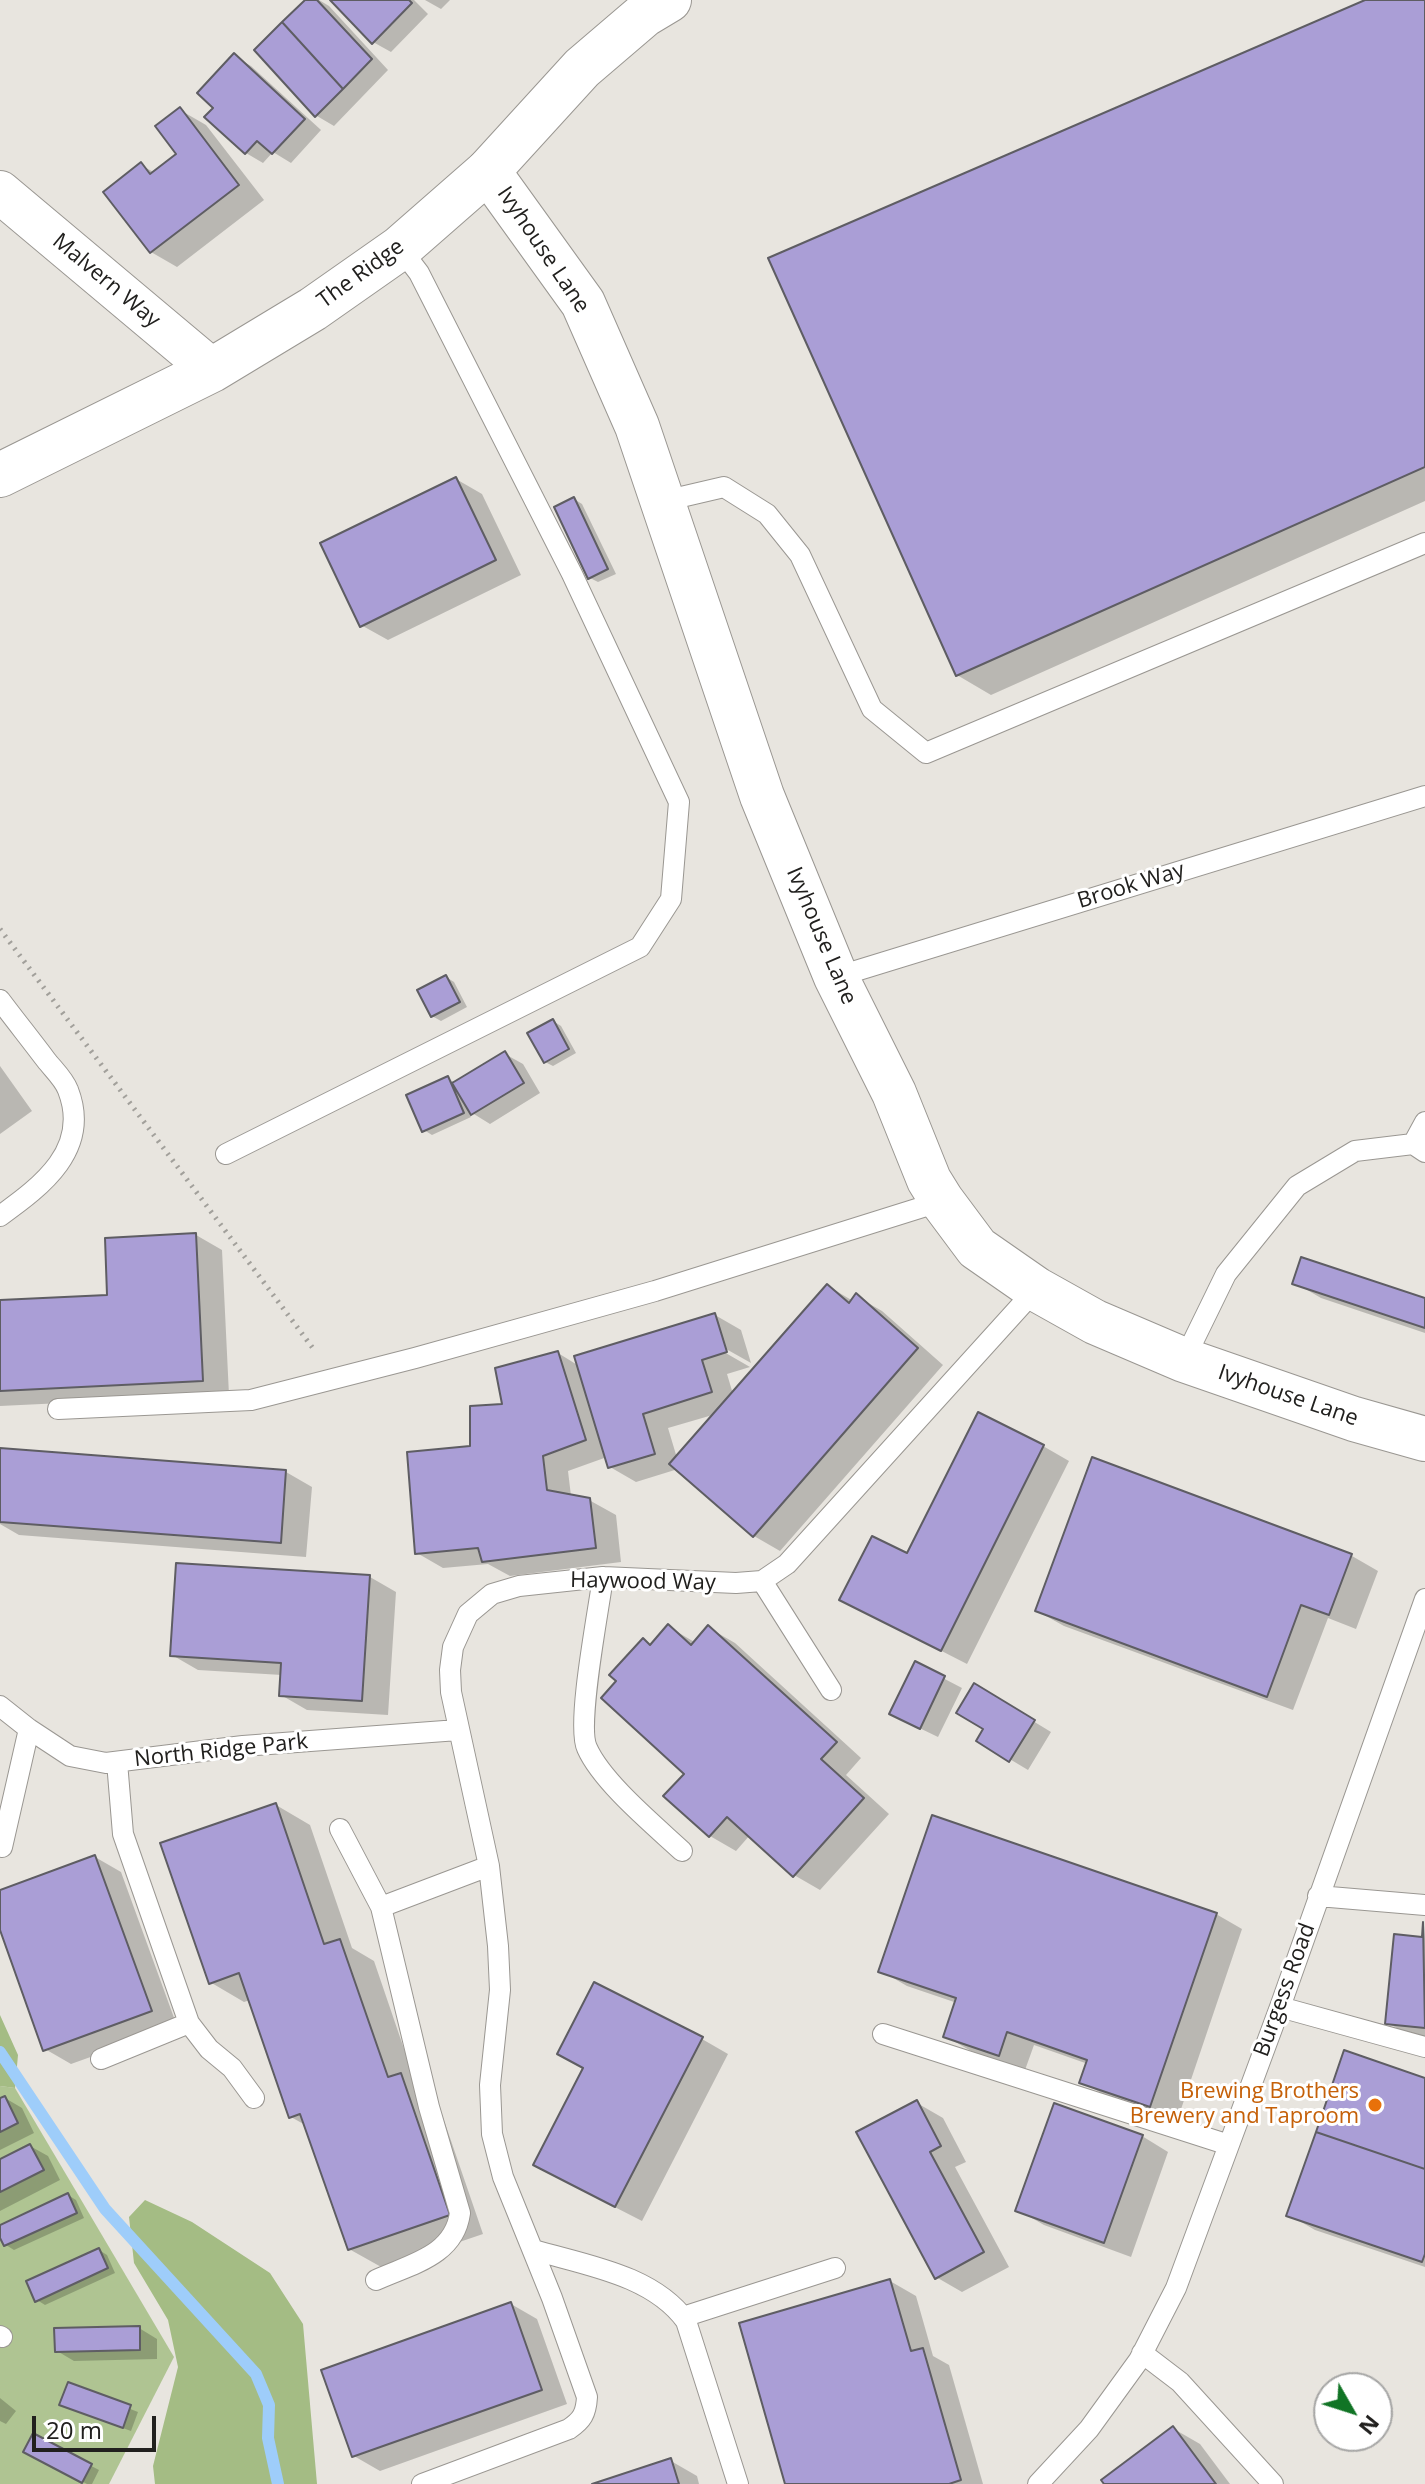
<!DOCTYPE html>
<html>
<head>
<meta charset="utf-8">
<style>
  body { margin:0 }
  #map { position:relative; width:1425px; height:2484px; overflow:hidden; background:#e8e5df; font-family:"Open Sans",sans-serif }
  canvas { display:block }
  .north { position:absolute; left:1313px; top:2372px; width:80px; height:80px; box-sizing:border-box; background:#fff; border:2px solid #a6a6a5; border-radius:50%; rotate:129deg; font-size:22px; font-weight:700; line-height:32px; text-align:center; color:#21201e }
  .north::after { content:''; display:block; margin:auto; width:28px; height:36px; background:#117425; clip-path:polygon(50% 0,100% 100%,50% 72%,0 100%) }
  .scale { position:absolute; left:32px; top:2416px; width:124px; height:36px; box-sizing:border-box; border:4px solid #21201e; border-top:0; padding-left:10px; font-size:24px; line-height:28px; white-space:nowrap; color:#21201e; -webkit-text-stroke:6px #fff; paint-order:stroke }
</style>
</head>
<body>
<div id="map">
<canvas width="1425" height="2484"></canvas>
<div class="north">N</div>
<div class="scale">20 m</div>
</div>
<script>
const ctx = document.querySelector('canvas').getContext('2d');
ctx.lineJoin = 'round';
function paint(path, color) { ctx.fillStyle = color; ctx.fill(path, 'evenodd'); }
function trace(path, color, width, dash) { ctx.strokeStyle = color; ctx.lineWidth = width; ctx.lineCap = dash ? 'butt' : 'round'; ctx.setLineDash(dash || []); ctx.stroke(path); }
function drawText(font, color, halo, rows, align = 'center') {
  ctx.font = font + ' "Open Sans",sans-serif'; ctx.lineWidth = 6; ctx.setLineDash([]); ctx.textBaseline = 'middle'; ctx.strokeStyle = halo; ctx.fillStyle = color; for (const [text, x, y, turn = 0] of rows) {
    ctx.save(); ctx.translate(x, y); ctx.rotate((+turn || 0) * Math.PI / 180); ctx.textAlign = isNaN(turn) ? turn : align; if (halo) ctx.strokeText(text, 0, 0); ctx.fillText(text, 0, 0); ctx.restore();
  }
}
paint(new Path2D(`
  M0 2086 15 2088 174 2357 109 2484H0Z`), '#afc492');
paint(new Path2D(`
  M0 2015 18 2055 15 2088 0 2086Z
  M145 2200 192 2222 270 2273 303 2324 317 2484H155L153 2466 178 2367 168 2320 134 2263 129 2217Z`), '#a4bc84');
paint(new Path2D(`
  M308 0H319L329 6 388 70 334 126 317 116 256 51Z
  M333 0H414L428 14 391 52 373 42Z
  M425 0H450L441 9Z
  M1370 0H1425V501L991 695 957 675Z
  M234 56 251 66 321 130 291 163 273 152 263 163 246 153 216 107Z
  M180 110 206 125 264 200 177 267 151 252 141 165 155 173 179 154Z
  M456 479 482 494 521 575 388 640 361 625Z
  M574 499 582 504 616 574 598 582 590 578Z
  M446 977 454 982 467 1007 441 1021 432 1016Z
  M553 1021 561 1026 576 1053 553 1066 545 1062Z
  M505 1054 523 1064 540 1093 490 1124 469 1111 471 1117 432 1135 424 1130 448 1079 456 1083Z
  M0 1066 32 1111 0 1134Z
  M196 1235 222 1250 229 1395 0 1406V1302L110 1297Z
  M1295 1283 1425 1300V1333L1321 1298Z
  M828 1286 853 1301 856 1296 882 1311 943 1365 780 1551 754 1536 678 1469 636 1482 610 1467 607 1457 568 1471 571 1496 589 1500 616 1515 621 1562 510 1576 488 1564 443 1568 417 1553 472 1448 504 1406 558 1353 579 1366 715 1315 741 1330 751 1363 719 1345 717 1348 750 1367 727 1374 733 1394ZM716 1414 677 1458 668 1428Z
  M1043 1446 1069 1461 967 1664 842 1600 908 1556Z
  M0 1450 286 1472 312 1487 306 1557 19 1535 0 1524Z
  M1093 1460 1352 1556 1378 1571 1356 1629 1328 1618 1293 1710 1064 1626 1037 1611Z
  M370 1577 396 1592 388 1715 307 1710 281 1695 282 1675 198 1670 172 1655Z
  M669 1627 696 1643 709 1628 735 1643 861 1758 846 1775 889 1814 820 1890 794 1875 750 1835 736 1851 710 1836 687 1774 619 1681 643 1640 652 1645Z
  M916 1664 962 1688 938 1737 909 1723Z
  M992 1696 1051 1732 1028 1770 978 1740 986 1729Z
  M276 1805 310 1825 352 1948 374 1961 416 2084 435 2094 483 2234 383 2268 349 2249 307 2126 291 2117 250 2000 244 2002 210 1982Z
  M95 1857 121 1872 177 2026 71 2064 45 2049 0 1924V1892Z
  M1216 1914 1242 1929 1177 2121 1108 2097 1082 2082 1088 2064 1034 2045 1025 2070 971 2051 945 2036 957 2003 907 1986 881 1971Z
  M1425 1925V2039L1414 2038 1388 2023 1396 1936 1424 1939Z
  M702 2039 728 2054 642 2221 562 2180Z
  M1425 2080V2267L1315 2230 1289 2215Z
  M5 2098 22 2108 34 2133 0 2150V2101Z
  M917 2103 943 2118 966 2162 955 2167 1009 2267 962 2292 936 2277Z
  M1142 2136 1168 2152 1131 2257 1044 2225 1018 2210Z
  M30 2146 48 2156 60 2180 0 2211V2161Z
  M68 2195 76 2200 84 2218 14 2250 6 2245 0 2227Z
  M99 2250 107 2255 115 2273 45 2305 37 2300Z
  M890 2281 916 2296 933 2356 949 2365 983 2484H787Z
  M511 2304 537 2319 567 2404 380 2471 354 2456Z
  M139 2328 157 2339V2359L74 2361 57 2351Z
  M69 2385 138 2412 131 2431 70 2409Z
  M0 2398 16 2411 6 2424 0 2421Z
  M1174 2429 1200 2444 1230 2484H1107Z
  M34 2436 99 2470 92 2484H87L26 2451Z
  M671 2461 697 2476 699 2484H598Z`), '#0003');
trace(new Path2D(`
  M0 2052 105 2209 256 2374 269 2405 268 2438 278 2484`), '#9ecdfa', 12);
const building = new Path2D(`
  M305 0H317L372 59 343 89 282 22Z
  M330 0H409L412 3 372 44Z
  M1365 0H1425V467L956 676 768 258Z
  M282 22 343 89 315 117 254 50Z
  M234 53 305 119 272 154 257 141 245 154 204 117 213 108 197 93Z
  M180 107 239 185 150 253 103 192 141 162 150 174 176 154 155 126Z
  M456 477 496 560 360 627 320 543Z
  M574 497 608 569 588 579 554 507Z
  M446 975 460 1002 431 1017 417 990Z
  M553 1019 569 1049 544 1063 527 1033Z
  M505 1051 524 1083 471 1115 452 1083Z
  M448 1076 464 1113 422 1132 406 1095Z
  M196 1233 203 1381 0 1391V1300L107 1295 105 1238Z
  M1301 1257 1425 1298V1328L1292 1284Z
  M827 1284 849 1303 856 1293 918 1348 753 1537 669 1464Z
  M715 1313 727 1352 702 1360 712 1392 643 1414 655 1454 608 1468 574 1356Z
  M558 1351 586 1440 543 1456 547 1490 590 1498 596 1548 482 1562 478 1548 415 1554 407 1452 470 1446V1406L502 1404 495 1368Z
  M978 1412 1044 1445 941 1651 839 1600 872 1536 907 1553Z
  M0 1448 286 1470 281 1543 0 1522Z
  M1092 1457 1352 1554 1329 1615 1301 1605 1267 1697 1035 1611Z
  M176 1563 370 1575 362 1701 279 1696 281 1663 170 1656Z
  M668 1624 691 1645 708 1625 837 1742 821 1759 864 1798 793 1877 727 1817 709 1837 663 1796 684 1774 601 1698 616 1681 609 1675 643 1638 650 1645Z
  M915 1661 945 1676 920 1729 889 1714Z
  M974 1683 1035 1720 1009 1762 976 1741 983 1729 956 1713Z
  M276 1803 324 1944 340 1939 388 2077 401 2073 450 2215 348 2250 300 2114 289 2118 239 1973 209 1984 160 1843Z
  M932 1815 1217 1913 1150 2107 1079 2083 1087 2060 1007 2032 999 2056 943 2037 956 1998 878 1972Z
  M95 1855 152 2011 43 2051 0 1930V1890Z
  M1423 1922 1425 2028 1385 2024 1394 1934 1422 1937Z
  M594 1982 703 2037 615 2207 533 2165 583 2068 557 2054Z
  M1344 2050 1425 2078V2169L1316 2132Z
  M5 2096 18 2123 0 2132V2098Z
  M917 2100 941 2146 930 2152 984 2252 935 2279 856 2132Z
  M1054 2103 1143 2135 1104 2243 1015 2211Z
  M1316 2132 1425 2169V2254L1422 2262 1286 2216Z
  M30 2144 44 2170 0 2192V2159Z
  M68 2193 77 2213 4 2246 0 2238V2225Z
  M99 2248 108 2268 35 2302 26 2281Z
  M890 2279 911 2351 923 2348 961 2480 949 2484H785L739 2323Z
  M511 2302 542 2390 352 2457 321 2370Z
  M140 2326V2350L55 2352 54 2328Z
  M68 2382 131 2405 123 2428 59 2405Z
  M1173 2426 1216 2484H1104L1101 2480Z
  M33 2433 92 2464 82 2483 23 2452Z
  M671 2458 679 2484H592Z`);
paint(building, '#aa9ed6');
trace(building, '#5e5d63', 2);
const service = new Path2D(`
  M664 501 724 487 767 514 800 555 872 709 926 753 1425 543
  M836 977 1425 796
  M0 1000C15 1020 31 1040 46 1060 53 1069 64 1079 68 1090 91 1149 42 1186 0 1216
  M1413 1144 1425 1122
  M226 1154 640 947 671 899 679 802 572 574 419 273 400 248
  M1184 1360 1226 1274 1297 1186 1355 1151 1413 1144 1425 1152
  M58 1409 251 1400 415 1358 655 1291 942 1201
  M603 1577C599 1608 576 1725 587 1748 602 1782 654 1825 682 1851
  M762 1581 831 1690
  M0 1706 29 1729 70 1756 106 1763 243 1746 458 1730
  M117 1762 123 1834 189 2023 209 2049 232 2068 254 2098
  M340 1829 381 1907 429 2107 460 2213C454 2256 411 2264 376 2280
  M2 1847 29 1729
  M1318 1896 1425 1905
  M381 1907 489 1866
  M1280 2007 1425 2047
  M883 2034 1229 2145
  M101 2059 189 2023
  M534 2250C585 2265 653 2275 686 2321L738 2484
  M683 2317 835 2268
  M0 2336 2 2337
  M1142 2353 1180 2382 1273 2484
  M422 2484 569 2429C582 2420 586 2414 587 2397L552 2298 503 2177 492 2134 490 2085 500 1990 498 1946 489 1866 451 1692 450 1670 453 1647 468 1614 492 1594 519 1586 603 1577 736 1583 762 1581 787 1564 1036 1289
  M1038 2484 1089 2429 1139 2360 1176 2288 1280 2007 1425 1599`);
const minor = new Path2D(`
  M0 192 212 370`);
const tertiary = new Path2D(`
  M488 171 583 303 637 426 762 796 836 977 894 1093 929 1180 942 1201 977 1248 1036 1289 1095 1322 1184 1360 1354 1419 1425 1439`);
const secondary = new Path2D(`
  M0 475 212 370 313 309 400 248 488 171 582 68 644 15 669 0`);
trace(service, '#9a9792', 22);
trace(minor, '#9a9792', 44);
trace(tertiary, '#9a9792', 46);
trace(secondary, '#9a9792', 46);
trace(new Path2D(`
  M0 929 315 1351`), '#a2a09b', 5, [2, 6]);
trace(service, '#fff', 20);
trace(minor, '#fff', 42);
trace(tertiary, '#fff', 44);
trace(secondary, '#fff', 44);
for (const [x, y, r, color] of [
  [1375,2105,8,"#e8710a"]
]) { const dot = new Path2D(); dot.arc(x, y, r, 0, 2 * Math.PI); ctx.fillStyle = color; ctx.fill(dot); trace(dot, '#fff', 3); }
drawText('22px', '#21201e', '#fff', [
  ["Ivyhouse Lane",543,250,56],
  ["The Ridge",361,274,-36],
  ["Malvern Way",106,281,40],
  ["Brook Way",1131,886,-17],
  ["Ivyhouse Lane",821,936,67],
  ["Ivyhouse Lane",1288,1396,19],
  ["Haywood Way",643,1582,1],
  ["North Ridge Park",221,1751,-6],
  ["Burgess Road",1285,1990,-70]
]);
drawText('22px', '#c56008', '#fff', [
  ["Brewing Brothers",1359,2092],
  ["Brewery and Taproom",1359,2117]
], 'right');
</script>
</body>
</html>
